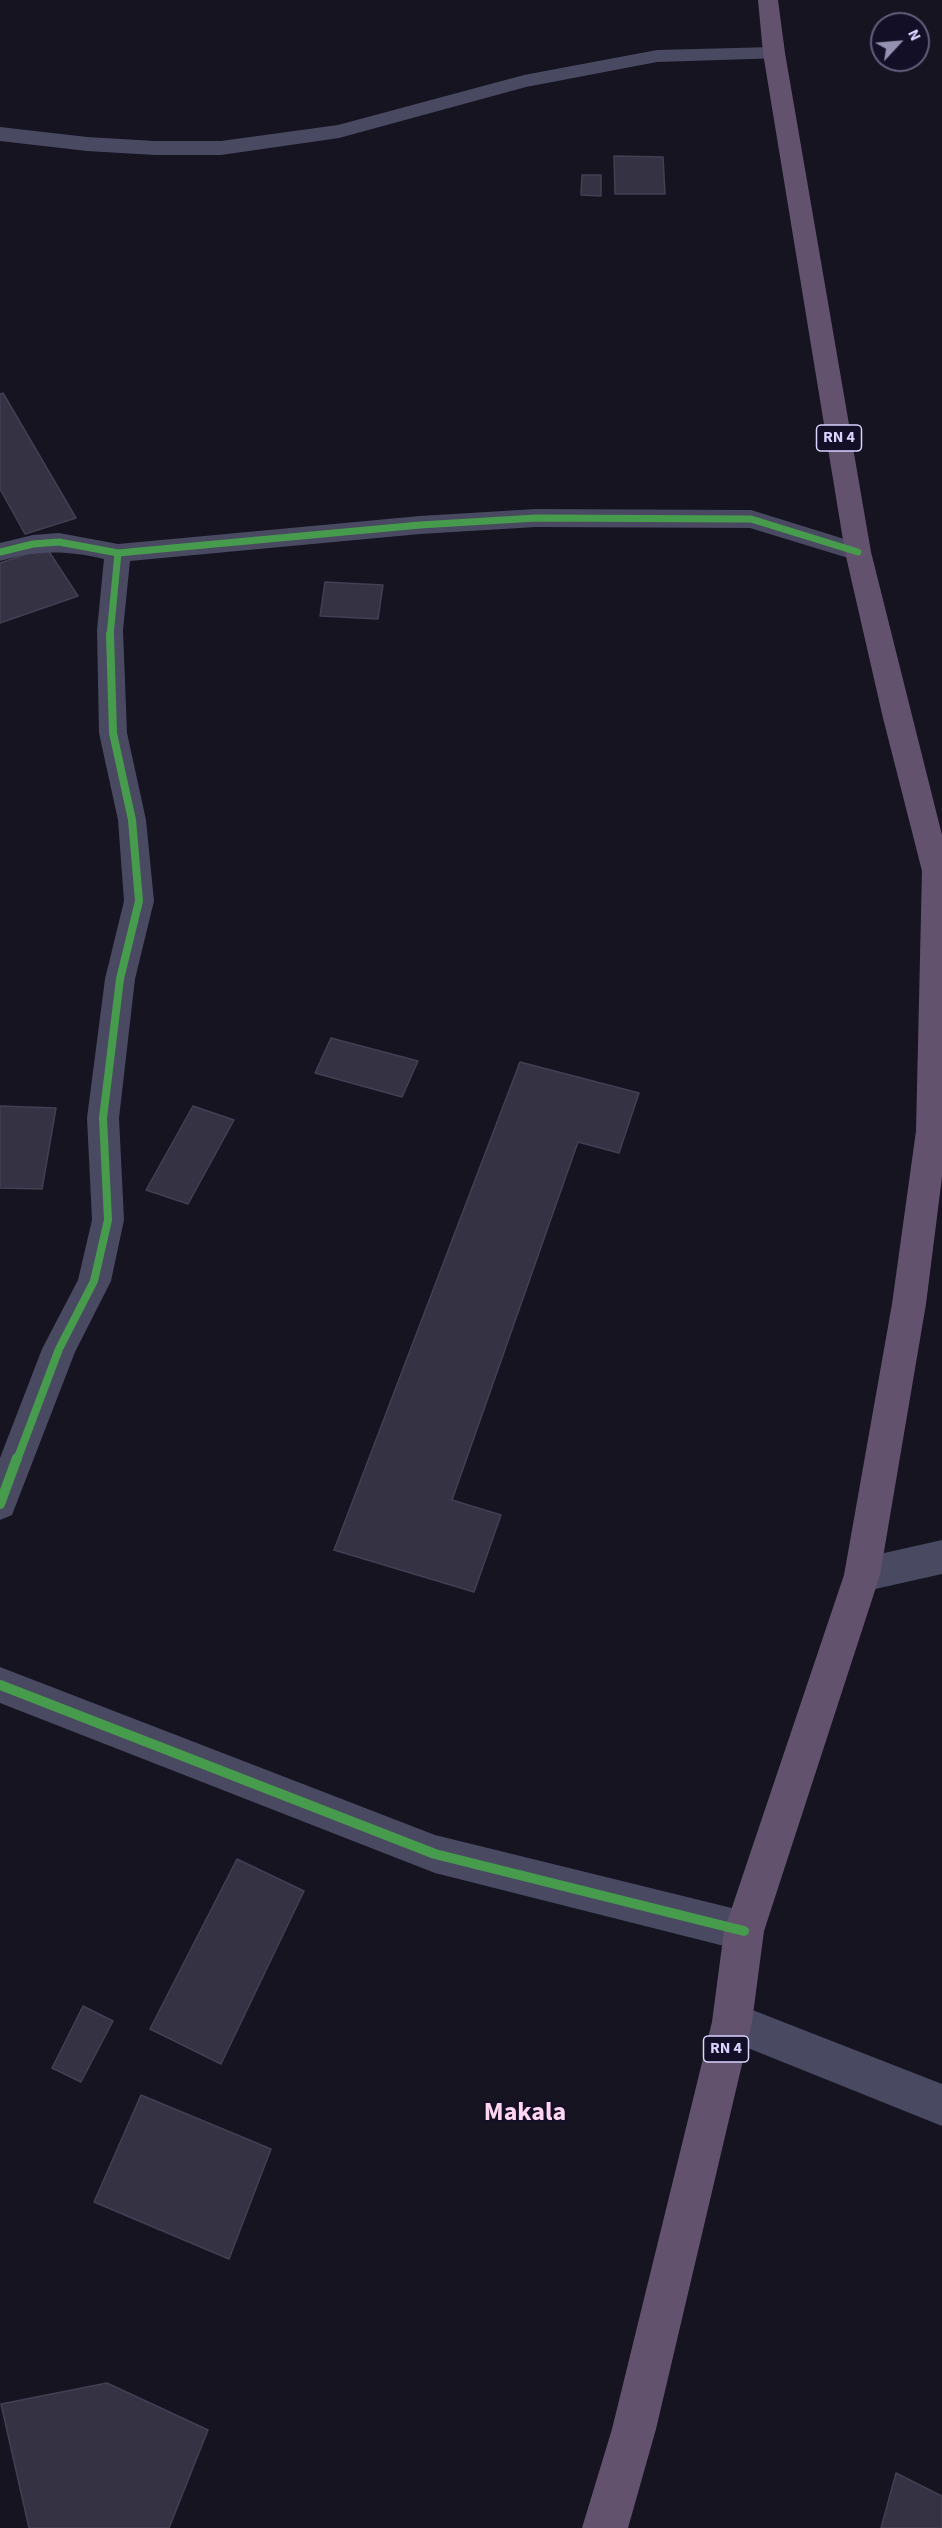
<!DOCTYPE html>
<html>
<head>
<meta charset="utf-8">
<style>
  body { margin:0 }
  #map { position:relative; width:942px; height:2528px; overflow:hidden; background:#161421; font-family:"Source Sans 3",sans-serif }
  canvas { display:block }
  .north { position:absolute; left:870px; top:12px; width:60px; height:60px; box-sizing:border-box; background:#130f26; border:2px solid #625e7d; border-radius:50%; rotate:64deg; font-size:16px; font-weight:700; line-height:24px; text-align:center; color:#d9d4ff }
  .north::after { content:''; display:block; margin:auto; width:21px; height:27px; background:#9591b1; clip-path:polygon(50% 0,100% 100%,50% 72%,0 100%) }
</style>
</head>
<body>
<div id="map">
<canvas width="942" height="2528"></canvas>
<div class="north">N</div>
</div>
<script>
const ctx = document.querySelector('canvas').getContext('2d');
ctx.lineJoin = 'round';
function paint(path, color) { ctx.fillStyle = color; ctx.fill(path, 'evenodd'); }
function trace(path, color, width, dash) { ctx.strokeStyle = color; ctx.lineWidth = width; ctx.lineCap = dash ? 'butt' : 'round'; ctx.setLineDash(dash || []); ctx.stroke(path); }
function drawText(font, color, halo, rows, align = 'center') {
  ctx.font = font + ' "Source Sans 3",sans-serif'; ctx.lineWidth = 4.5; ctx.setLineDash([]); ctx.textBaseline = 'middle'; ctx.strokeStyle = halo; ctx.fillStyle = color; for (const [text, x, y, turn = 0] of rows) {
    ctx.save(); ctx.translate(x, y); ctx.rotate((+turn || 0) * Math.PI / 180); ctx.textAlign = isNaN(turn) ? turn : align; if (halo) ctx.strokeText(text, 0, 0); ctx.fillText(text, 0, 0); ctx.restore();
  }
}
const building = new Path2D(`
  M614 156 663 157 665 194H615Z
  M582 175H601V196L581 195Z
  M3 393 76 518 25 534 0 489V394Z
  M46 547 78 596 0 623V563Z
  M325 582 383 585 378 619 320 616Z
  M331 1038 418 1061 402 1097 315 1073Z
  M520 1062 639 1093 619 1153 578 1142 452 1500 501 1515 474 1592 334 1550Z
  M0 1106 56 1108 42 1189 0 1188Z
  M193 1106 234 1120 188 1204 146 1190Z
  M237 1859 304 1891 221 2064 150 2029Z
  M83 2006 113 2021 81 2082 52 2068Z
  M141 2095 271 2149 229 2259 94 2202Z
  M107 2383 208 2430 169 2528H29L1 2404Z
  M896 2473 942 2496V2528H881Z`);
paint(building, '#343243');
trace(building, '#433f54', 1.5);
paint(new Path2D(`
  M774 47 782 48 785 53 782 58 657 62 526 87 339 138 221 155H155L87 151 0 141V127L87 137 155 141H221L338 125 524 75 657 50Z
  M536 509 751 510 867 546 871 552 867 558 858 561 750 528 536 527 420 534 130 561 123 630 127 733 146 820 154 901 135 979 119 1118 124 1220 111 1281 75 1352 12 1515 0 1520V1458L42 1349 78 1280 92 1220 87 1118 105 979 124 901 118 820 99 733 97 630 104 559C67 550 37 550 0 561V543L33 535 59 533 118 544 420 516Z
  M0 1667 435 1835 744 1911 758 1917 764 1931 758 1945 744 1951 435 1873 0 1703Z
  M732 2002 942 2084V2126L718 2036 712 2022 718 2008Z`), '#4a4962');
paint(new Path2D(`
  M942 1540V1574L862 1592 849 1587 844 1575 849 1563 862 1558Z`), '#4a4962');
paint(new Path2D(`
  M758 0H778L785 53 871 552 942 835V1177L926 1304 880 1575 764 1931 752 2022 656 2429 628 2528H582L612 2429 712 2022 724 1931 844 1575 892 1304 916 1131 922 871 883 718 845 552 763 53Z`), '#62526e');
trace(new Path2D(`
  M0 552 33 544 59 542 118 553 420 525 536 518 751 519 858 552
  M110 636 118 553`), '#469c4c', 7);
trace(new Path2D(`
  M17 1460 59 1349 94 1281 108 1220 103 1118 120 979 139 901 132 820 113 733 110 634`), '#469c4c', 8);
trace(new Path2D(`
  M0 1504 17 1458
  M0 1685 435 1854 744 1931`), '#469c4c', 10);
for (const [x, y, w] of [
  [839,438,45],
  [726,2049,45]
]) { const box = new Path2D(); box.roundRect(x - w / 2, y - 13, w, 26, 4.5); ctx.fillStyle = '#130f26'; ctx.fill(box); trace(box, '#d9d4ff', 1.5); }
drawText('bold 16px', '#d9d4ff', null, [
  ["RN 4",839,438],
  ["RN 4",726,2049]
]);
drawText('bold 26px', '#ffd6f0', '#130f26', [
  ["Makala",525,2114]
]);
</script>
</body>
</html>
